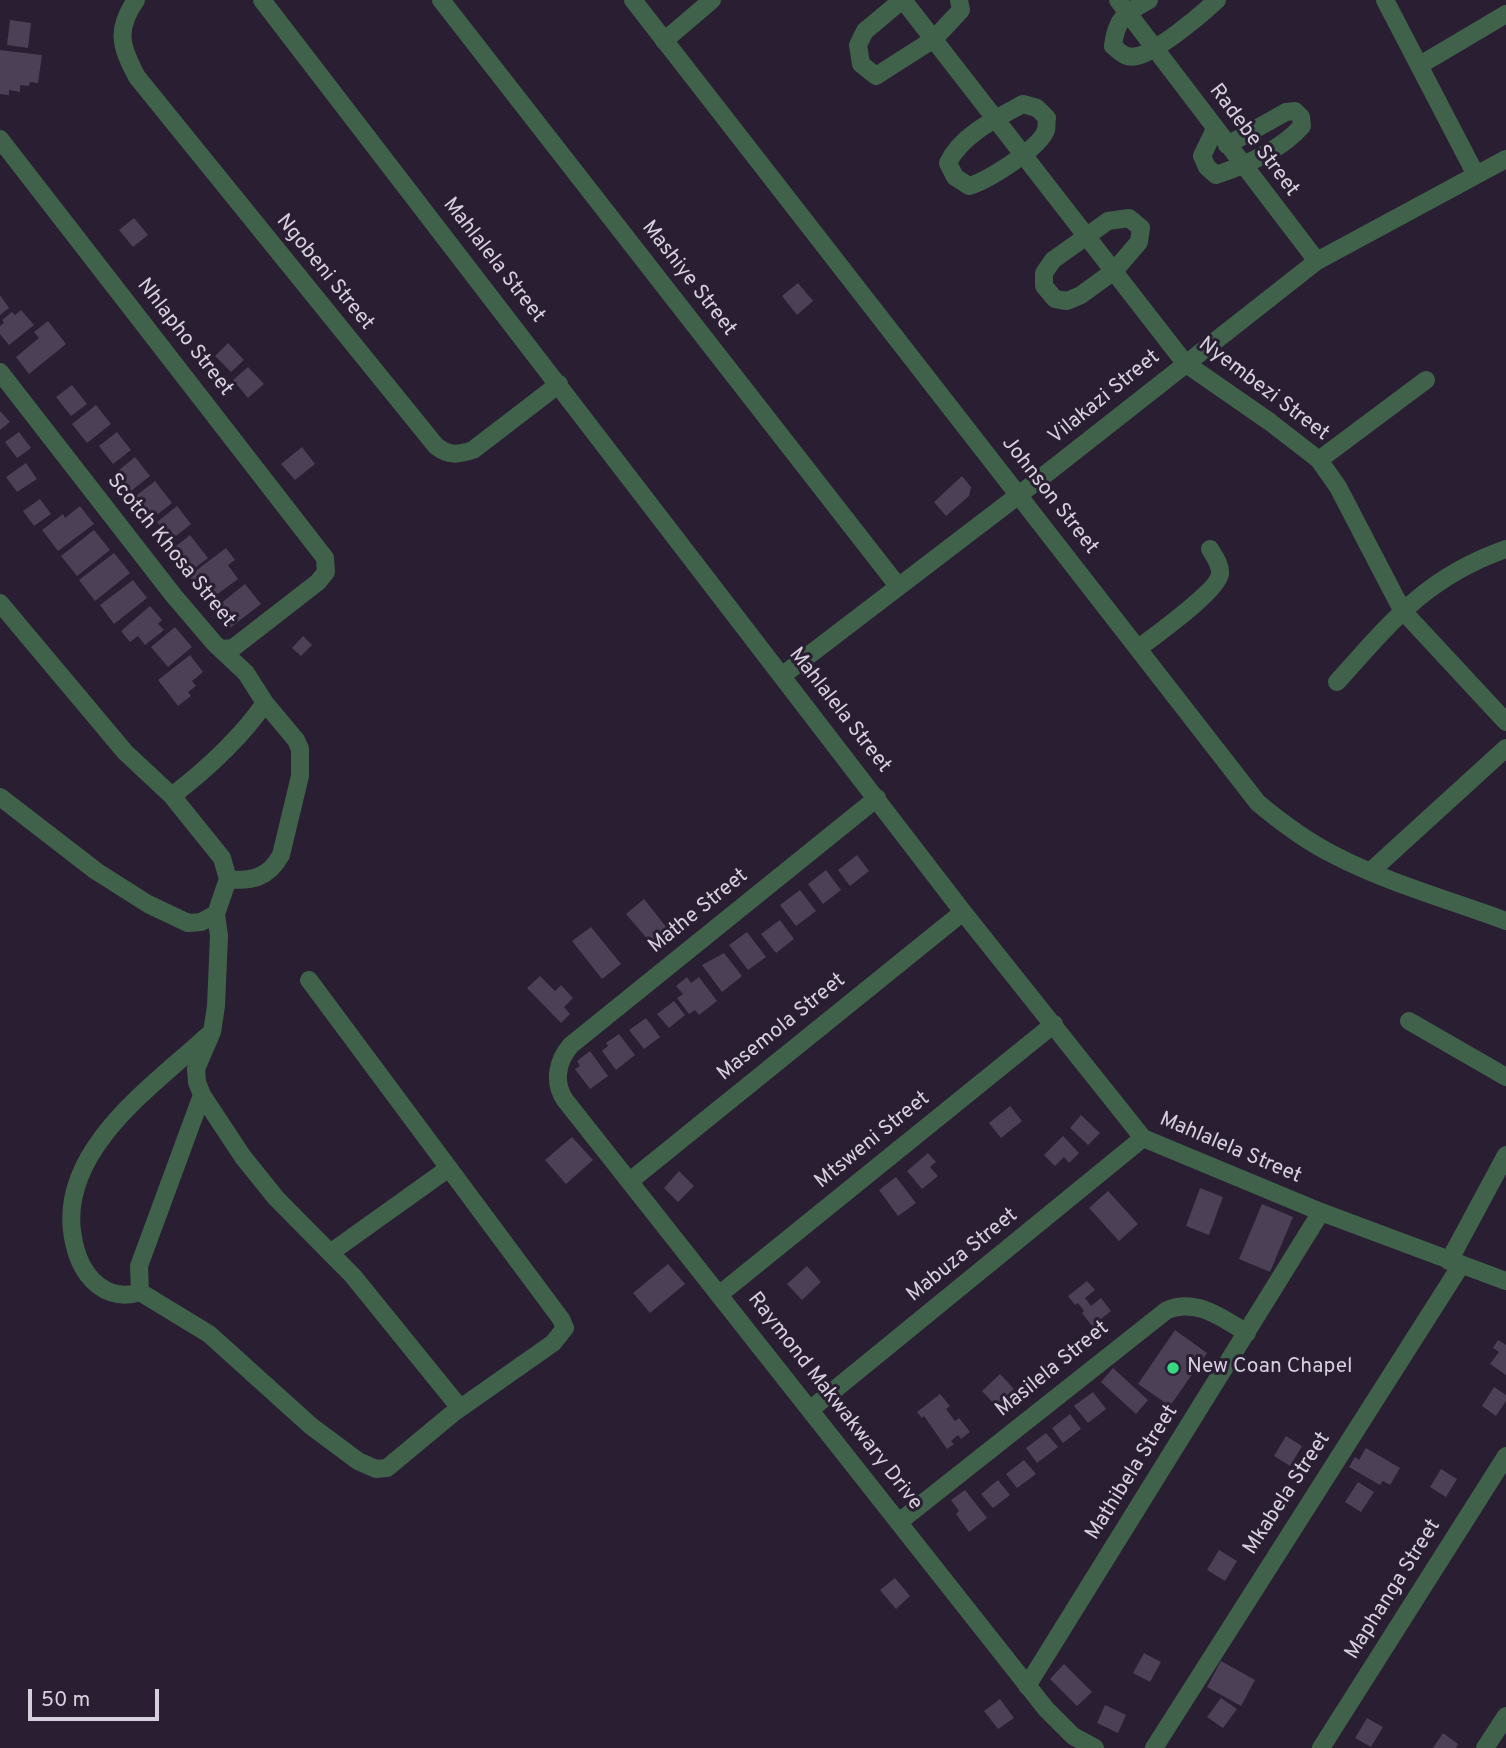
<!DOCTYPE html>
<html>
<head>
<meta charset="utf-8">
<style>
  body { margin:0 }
  #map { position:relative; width:1506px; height:1748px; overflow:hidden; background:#291e32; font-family:Overpass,sans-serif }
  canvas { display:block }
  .scale { position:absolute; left:28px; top:1689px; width:131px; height:32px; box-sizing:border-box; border:4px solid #d6cfdd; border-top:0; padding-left:9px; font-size:21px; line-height:24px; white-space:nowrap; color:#d6cfdd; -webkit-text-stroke:5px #291e32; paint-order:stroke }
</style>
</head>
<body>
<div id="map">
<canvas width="1506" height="1748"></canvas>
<div class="scale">50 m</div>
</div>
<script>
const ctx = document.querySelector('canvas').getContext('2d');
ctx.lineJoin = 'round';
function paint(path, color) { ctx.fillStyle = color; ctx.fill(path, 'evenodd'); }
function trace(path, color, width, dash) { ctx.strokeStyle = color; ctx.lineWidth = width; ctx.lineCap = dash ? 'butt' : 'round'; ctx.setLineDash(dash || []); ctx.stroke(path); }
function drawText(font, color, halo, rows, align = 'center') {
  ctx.font = font + ' Overpass,sans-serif'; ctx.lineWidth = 6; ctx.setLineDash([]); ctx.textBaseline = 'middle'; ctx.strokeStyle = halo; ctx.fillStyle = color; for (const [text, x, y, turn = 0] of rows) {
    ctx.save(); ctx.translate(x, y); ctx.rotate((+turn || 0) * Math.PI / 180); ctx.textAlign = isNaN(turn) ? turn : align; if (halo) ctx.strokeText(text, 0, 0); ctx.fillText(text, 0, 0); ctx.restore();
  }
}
paint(new Path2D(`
  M10 20 31 23 28 48 7 45Z
  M0 50 42 55 38 83 30 82 29 86 20 85V92L9 90V95L0 94Z
  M134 218 148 235 133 247 119 230Z
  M798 283 813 301 797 315 782 296Z
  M0 295 9 308 0 315Z
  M21 310 34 325 9 345 0 334V326L4 323 2 320 12 312 15 315Z
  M48 321 66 344 29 374 16 357 39 338 34 332Z
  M228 343 244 360 231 372 215 356Z
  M248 367 264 384 248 398 233 380Z
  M72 385 87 404 71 416 56 397Z
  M96 405 111 424 87 443 72 424Z
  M0 411 10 422 0 430Z
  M19 432 31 448 17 458 5 442Z
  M117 432 131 450 113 464 99 446Z
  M302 447 315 464 295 480 281 464Z
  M135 457 150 476 126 495 117 484 124 479 118 471Z
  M26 463 37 479 17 492 6 477Z
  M962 476 971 487 969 496 946 516 934 502Z
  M155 481 172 503 145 524 128 502Z
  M40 499 51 514 34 526 23 511Z
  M80 506 94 524 58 551 42 530 63 514 65 518Z
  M177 506 191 524 171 540 157 522Z
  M94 530 110 550 77 576 61 556Z
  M190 535 208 558 192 570 175 547Z
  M226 548 235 560 228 565 238 579 208 601 189 576Z
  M114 553 130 573 95 601 79 580Z
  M133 580 147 598 114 624 100 605Z
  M245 584 261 604 230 628 215 608Z
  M150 606 162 620 158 624 164 630 145 645 138 636 130 642 121 631Z
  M175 627 192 647 168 667 151 647Z
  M303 636 312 645 301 656 292 648Z
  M190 655 203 672 192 681 196 686 188 692 191 696 178 706 158 680Z
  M857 855 869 871 850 886 838 870Z
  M826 870 841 890 823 904 808 884Z
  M800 890 816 911 796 926 780 905Z
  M644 899 667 928 650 942 626 914Z
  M780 920 794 939 776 953 761 934Z
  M591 927 621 964 602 979 572 941Z
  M747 932 766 957 748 970 729 945Z
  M724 953 742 976 722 992 702 965Z
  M540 976 555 991 561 985 573 998 564 1007 570 1014 561 1023 527 988Z
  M687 977 691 983 699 977 717 1001 699 1015 695 1010 689 1014 677 998 683 994 676 986Z
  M674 1001 685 1015 669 1028 657 1014Z
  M646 1018 660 1037 644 1049 629 1030Z
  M619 1034 635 1055 616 1070 602 1051 608 1046 606 1043Z
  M590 1051 608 1076 590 1089 575 1069 580 1066 577 1061Z
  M1010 1106 1022 1121 1001 1138 989 1123Z
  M1081 1115 1100 1133 1088 1145 1070 1128Z
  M1063 1136 1079 1153 1069 1163 1064 1157 1055 1166 1044 1155Z
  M572 1137 593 1160 566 1184 545 1160Z
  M928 1153 936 1162 930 1167 938 1176 922 1189 907 1171Z
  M679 1171 694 1186 678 1202 664 1188Z
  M896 1177 916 1203 898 1216 879 1190Z
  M1200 1188 1223 1197 1209 1235 1186 1226Z
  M1108 1191 1138 1224 1119 1241 1089 1208Z
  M1262 1204 1293 1217 1270 1272 1239 1259Z
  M668 1264 685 1284 650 1313 633 1293Z
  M807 1266 821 1282 802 1300 787 1284Z
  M1087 1281 1095 1290 1085 1298 1091 1306 1101 1298 1111 1311 1092 1326 1082 1313 1084 1311 1078 1303 1075 1305 1068 1296Z
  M1175 1330 1207 1353 1170 1406 1138 1384Z
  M1498 1340 1506 1345V1375L1490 1364 1499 1352 1493 1348Z
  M1113 1368 1148 1400 1136 1414 1101 1382Z
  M1000 1374 1014 1389 996 1406 982 1391Z
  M1494 1387 1506 1395V1401L1496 1416 1482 1406Z
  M1093 1392 1106 1409 1088 1423 1074 1406Z
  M940 1394 950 1406 946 1409 955 1421 959 1418 970 1432 961 1439 958 1435 951 1441 954 1444 947 1449 924 1416 922 1418 917 1412Z
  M1070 1414 1081 1429 1063 1443 1052 1428Z
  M1046 1433 1058 1447 1037 1463 1026 1448Z
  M1286 1436 1302 1446 1290 1466 1274 1456Z
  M1366 1448 1400 1468 1390 1485 1383 1481 1380 1485 1349 1467 1355 1457 1359 1460Z
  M1024 1460 1036 1474 1017 1488 1006 1474Z
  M1441 1469 1457 1479 1446 1497 1430 1487Z
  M998 1480 1010 1495 993 1508 981 1494Z
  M1358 1482 1374 1492 1361 1512 1345 1502Z
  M965 1490 987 1518 969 1532 956 1514 959 1511 951 1500Z
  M1219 1550 1237 1561 1225 1581 1207 1570Z
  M895 1578 910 1596 896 1609 880 1590Z
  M1144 1653 1161 1662 1150 1682 1133 1673Z
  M1221 1661 1255 1680 1241 1706 1207 1687Z
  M1064 1664 1092 1692 1077 1706 1050 1679Z
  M1221 1698 1237 1709 1223 1728 1207 1717Z
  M1000 1699 1014 1718 998 1729 984 1711Z
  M1105 1705 1126 1715 1118 1733 1097 1723Z
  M1367 1718 1383 1727 1371 1747 1355 1738Z
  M1443 1733 1458 1744 1456 1748H1433Z`), '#4b4056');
trace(new Path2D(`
  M136 0C115 30 121 47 137 77L436 446C449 456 457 455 473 450L559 384
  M262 0 963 912 1143 1138 1321 1212 1506 1281
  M441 0 898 586
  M633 0 1258 803C1282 823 1306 841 1334 855 1388 883 1449 900 1506 921
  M902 0 865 31 858 45 861 64 876 76 934 39 961 10 959 0
  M903 0 1185 363 1270 422 1319 460 1338 487 1402 610 1506 722
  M1118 0 1317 261
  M1149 0C1125 13 1116 19 1113 46 1120 52 1126 59 1137 56 1157 52 1201 15 1217 0
  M1385 0 1476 175
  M664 41 712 0
  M1420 65 1506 14
  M1023 104 1037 108 1047 118C1046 122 1047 126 1046 130 1040 148 987 181 969 186L955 177 948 163C961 135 997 118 1023 104Z
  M1215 129 1202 156 1207 167 1216 175C1246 165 1281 150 1302 126L1301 117 1295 111 1286 112 1227 145
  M0 139 325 558 326 572 318 582 233 648 222 649
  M1129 218 1141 228 1139 242 1114 271 1081 295 1067 301 1055 299 1044 286V273L1053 260 1108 221Z
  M0 372 174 596 215 644 246 673 265 703 296 740 300 749V776L281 855C269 877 252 882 228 879
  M1319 460 1426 380
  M0 603 125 752 172 796 222 858 228 879 216 914 219 936 216 1006 212 1032 196 1069 197 1082 202 1095 243 1157 276 1198 353 1276 460 1408
  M1139 648C1154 636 1218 591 1220 574 1221 565 1214 556 1210 549
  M783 675 1037 481 1317 261 1506 159
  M1337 682C1391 622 1426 577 1506 549
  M172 796C207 769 240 739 265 703
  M0 797 96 871 148 904 188 923 201 922 216 914
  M877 798 571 1045C557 1061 553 1082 565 1100L1046 1709 1073 1736 1095 1748
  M1370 872 1506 748
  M1409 1021 1506 1077
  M202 1095 139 1266 140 1292 209 1334 311 1426 358 1461 376 1469 387 1468 452 1414 553 1343 565 1328 561 1319 309 980
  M630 1181 963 912
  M330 1253 449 1168
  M1449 1261 1506 1155
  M140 1292C120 1299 101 1292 88 1275 78 1262 74 1247 72 1231 62 1148 153 1086 207 1036
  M720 1294 1054 1024
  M811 1409 1143 1138
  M899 1522 1167 1310C1197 1298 1222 1318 1247 1333
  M1027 1686 1321 1212
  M1154 1748 1461 1265
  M1321 1748 1506 1456
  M1485 1748 1506 1716`), '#40614a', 18);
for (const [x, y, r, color] of [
  [1173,1368,7,"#38d880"]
]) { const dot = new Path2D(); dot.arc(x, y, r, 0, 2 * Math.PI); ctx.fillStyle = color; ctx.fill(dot); trace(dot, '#291e32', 2.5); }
drawText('21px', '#d6cfdd', '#291e32', [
  ["Radebe Street",1253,141,53],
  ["Mahlalela Street",493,261,52],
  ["Ngobeni Street",324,273,51],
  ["Mashiye Street",688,279,52],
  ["Nhlapho Street",184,338,52],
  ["Nyembezi Street",1263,390,37],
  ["Vilakazi Street",1105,398,-39],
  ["Johnson Street",1049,496,52],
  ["Scotch Khosa Street",170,551,51],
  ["Mahlalela Street",839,711,52],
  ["Mathe Street",699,912,-39],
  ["Masemola Street",782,1028,-39],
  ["Mtsweni Street",873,1141,-39],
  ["Mahlalela Street",1230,1149,23],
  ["Mabuza Street",963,1256,-39],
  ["Masilela Street",1053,1370,-39],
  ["Raymond Makwakwary Drive",834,1402,52],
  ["Mathibela Street",1133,1473,-58],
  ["Mkabela Street",1288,1494,-57],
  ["Maphanga Street",1394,1590,-58]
]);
drawText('21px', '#d6cfdd', '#291e32', [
  ["New Coan Chapel",1187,1368]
], 'left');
</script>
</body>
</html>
